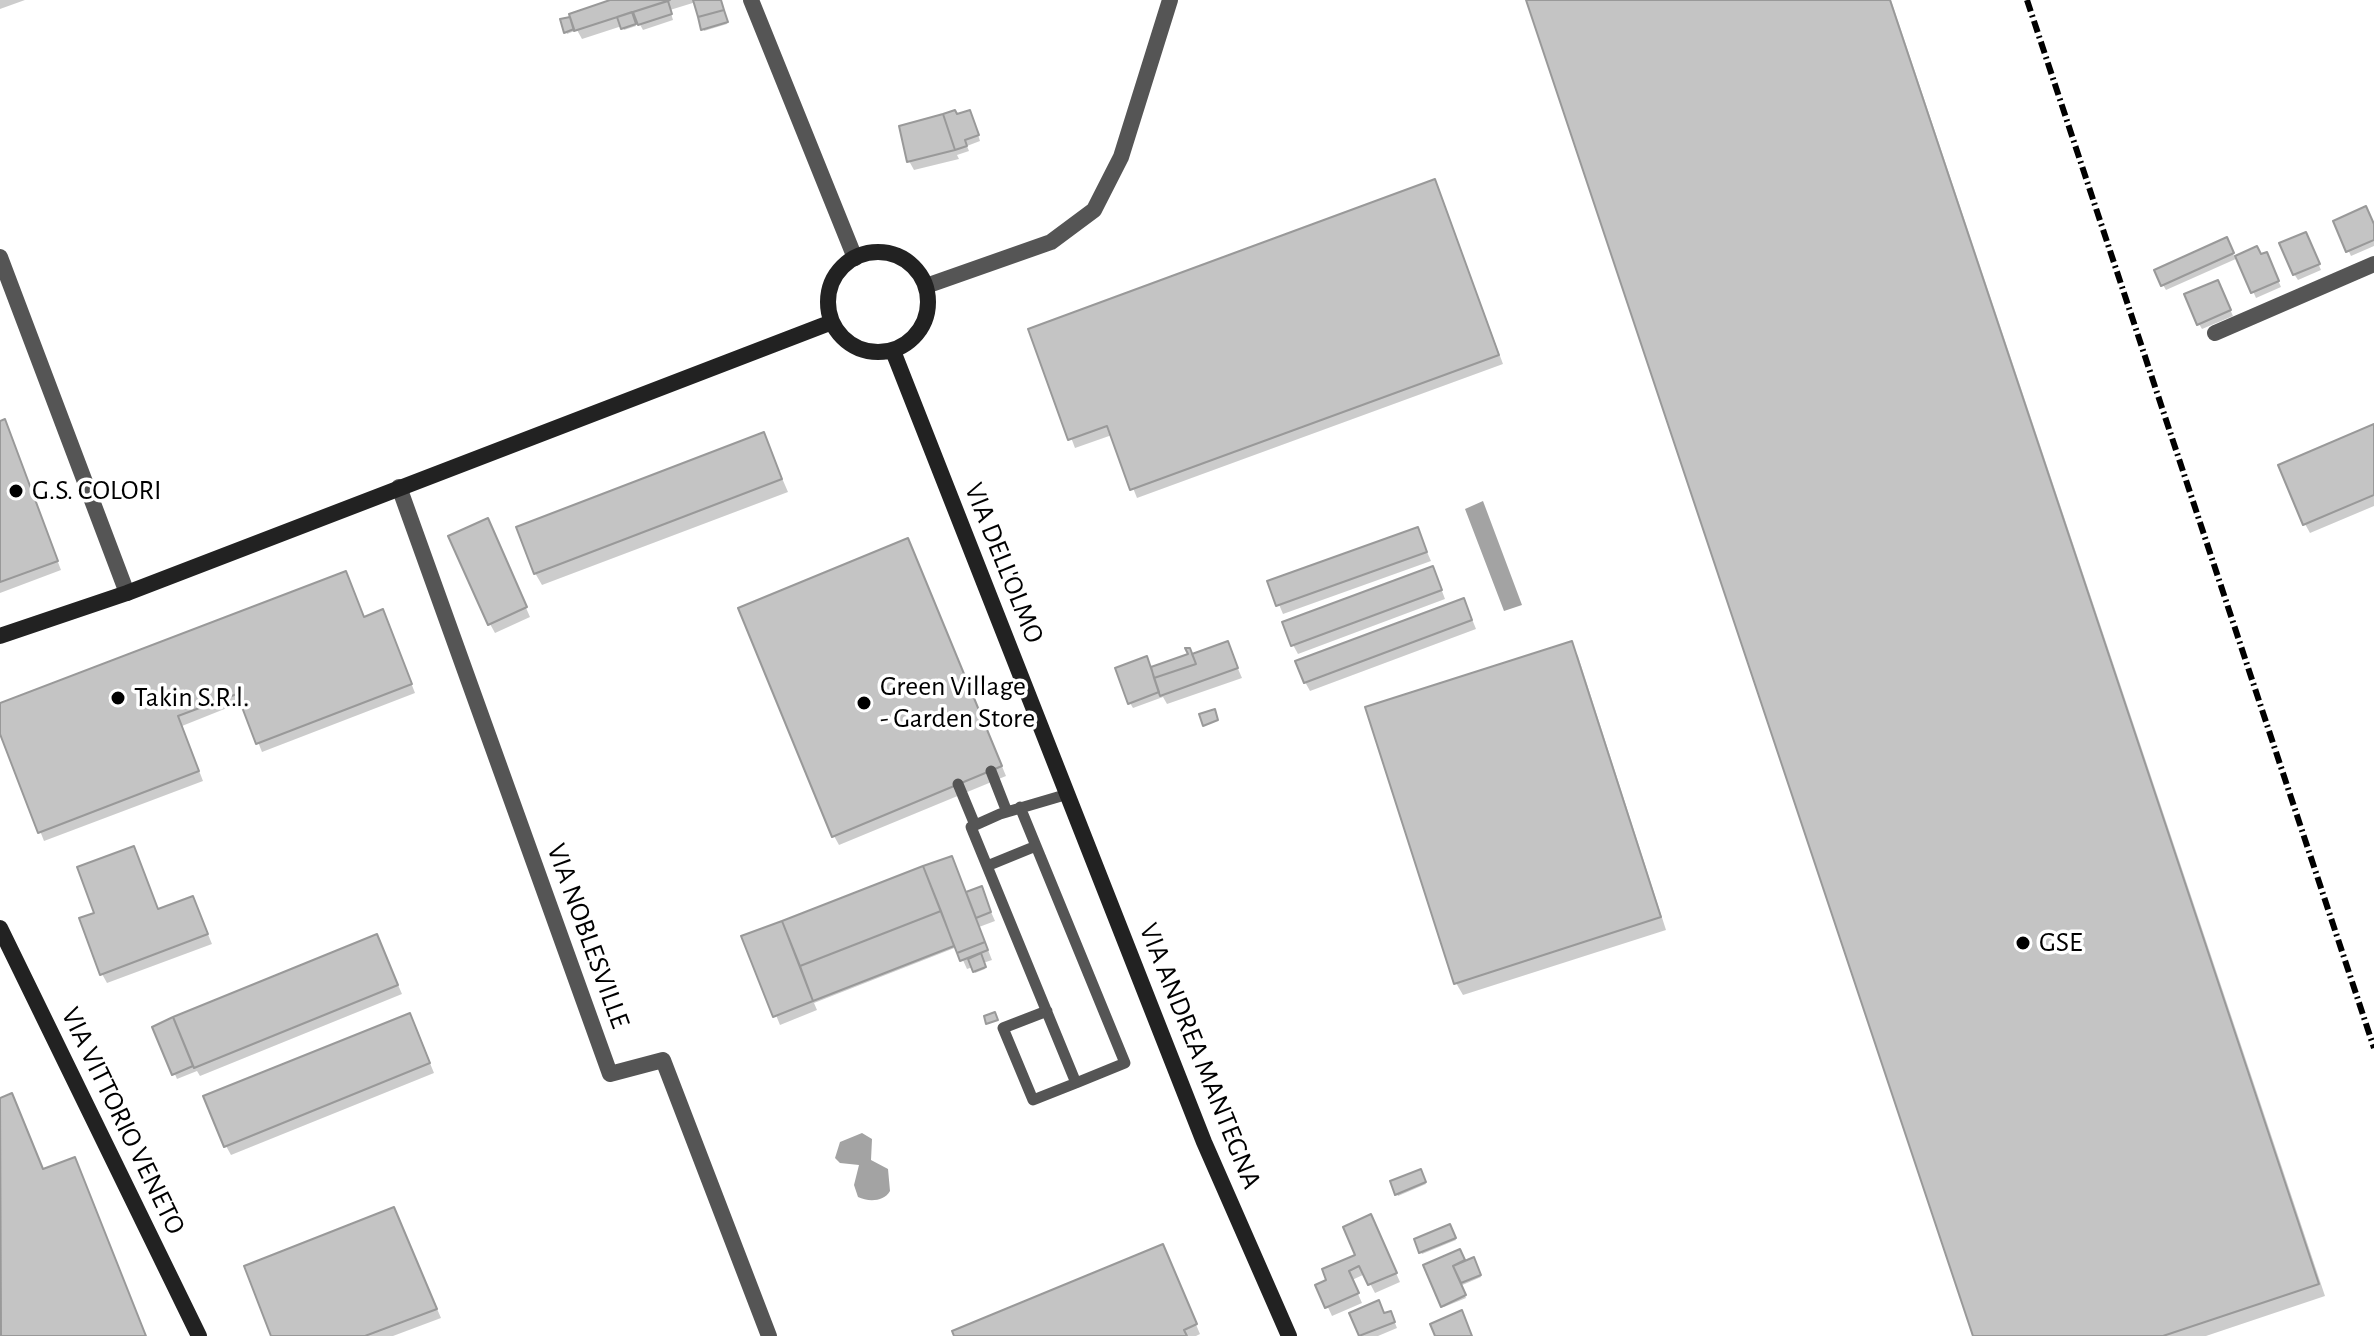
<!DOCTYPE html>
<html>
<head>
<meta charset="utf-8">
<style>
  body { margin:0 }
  canvas { display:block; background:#fff }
</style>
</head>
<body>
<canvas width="2374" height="1336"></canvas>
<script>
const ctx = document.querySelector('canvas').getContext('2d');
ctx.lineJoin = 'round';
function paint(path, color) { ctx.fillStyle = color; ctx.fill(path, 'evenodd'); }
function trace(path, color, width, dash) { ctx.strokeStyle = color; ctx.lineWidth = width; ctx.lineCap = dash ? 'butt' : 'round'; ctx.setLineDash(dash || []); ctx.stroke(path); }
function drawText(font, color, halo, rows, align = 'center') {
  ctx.font = font + ' "Alegreya Sans",sans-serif'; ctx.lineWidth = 7; ctx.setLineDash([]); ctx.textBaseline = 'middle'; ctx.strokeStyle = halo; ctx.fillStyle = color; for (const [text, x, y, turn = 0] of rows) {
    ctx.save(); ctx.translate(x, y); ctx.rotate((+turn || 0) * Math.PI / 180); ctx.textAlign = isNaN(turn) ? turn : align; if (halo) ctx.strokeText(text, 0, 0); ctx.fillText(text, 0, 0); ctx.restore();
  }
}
paint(new Path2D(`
  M1483 501 1522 605 1504 611 1465 509Z
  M862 1133 872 1139 871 1160 888 1169 890 1191C884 1202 868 1202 858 1197L854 1185 859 1165 840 1163 835 1158 840 1142Z`), '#a3a3a3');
paint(new Path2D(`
  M0 0H25L0 9Z
  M616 0H721L727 24 704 31 696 2 670 10 673 20 643 30 638 21 634 22 636 26 624 30 622 26 582 39 577 30 567 34 562 21Z
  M1528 0H1891L2325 1296 2206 1336H1975Z
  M957 116 973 118 980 141 967 146 969 151 957 155 959 159 914 170 909 161Z
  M1439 191 1503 364 1137 498 1112 435 1075 448 1030 330Z
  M2335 222 2374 227V246L2351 256Z
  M2308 240 2321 270 2298 280 2294 274Z
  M2229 245 2235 258 2256 249 2260 256 2269 260 2281 287 2256 298 2238 258 2166 290 2163 285Z
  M2220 287 2233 316 2202 329 2199 324Z
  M4 422 61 570 0 593V423Z
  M2374 426V506L2310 533 2305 524Z
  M763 434 788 492 542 585 535 573Z
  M1417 529 1431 561 1283 614 1270 583Z
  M492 530 530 617 495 633 490 624Z
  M912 549 1006 776 839 845 834 836Z
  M346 573 365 619 387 621 415 693 262 752 242 702 182 726 203 781 44 841 0 729V705Z
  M1437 578 1445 599 1298 654 1293 645Z
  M1468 609 1476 629 1310 691 1305 682Z
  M1227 643 1242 678 1167 704 1163 697 1133 708 1130 703 1151 669Z
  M1571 643 1578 656 1666 930 1463 995 1456 983Z
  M133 848 159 911 193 898 212 944 107 983 102 974 96 914Z
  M951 858 966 894 981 889 995 921 979 927 992 960 983 963 985 969 975 973 973 967 967 969 957 947 814 1003 817 1010 780 1025 744 937Z
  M377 936 402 994 200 1076 197 1071 177 1079 155 1028Z
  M414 1024 434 1073 231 1155 226 1146Z
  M11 1096 43 1171 79 1168 146 1336H3L0 1329V1100Z
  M1420 1172 1426 1184 1398 1196 1393 1182Z
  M398 1218 441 1318 393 1336H274Z
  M1375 1226 1400 1282 1375 1293 1365 1274 1352 1280 1362 1303 1332 1316 1318 1286 1357 1256Z
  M1450 1227 1456 1240 1422 1254 1416 1240Z
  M1460 1251 1465 1263 1473 1259 1481 1277 1460 1286 1466 1298 1444 1307 1426 1266Z
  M1167 1256 1200 1334 1196 1336H956Z
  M1352 1314 1384 1316 1393 1318 1397 1328 1378 1336H1361Z`), '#0003');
const building = new Path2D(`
  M610 0H670L574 31 569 14Z
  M693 0H721L724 10 698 17Z
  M1526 0H1890L2319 1284 2163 1336H1973Z
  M668 1 672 14 638 25 633 12Z
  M724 10 728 22 701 30 698 17Z
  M632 12 636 24 621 29 617 17Z
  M570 17 574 29 564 33 560 19Z
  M955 110 957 114 970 110 979 135 965 140 967 146 955 150 943 114Z
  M943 114 955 150 907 162 899 126Z
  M1435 179 1499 355 1130 490 1107 426 1068 440 1028 329Z
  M2366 206 2374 224V240L2346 252 2333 221Z
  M2306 232 2320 264 2293 275 2279 243Z
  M2227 237 2234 253 2161 286 2154 270Z
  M2257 246 2261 254 2267 252 2279 281 2251 293 2235 256Z
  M2218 280 2231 310 2197 325 2184 294Z
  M5 419 58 561 0 582V421Z
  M2374 424V495L2303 525 2278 465Z
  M764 432 782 479 534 574 516 527Z
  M488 518 527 607 488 625 448 536Z
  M1418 527 1427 552 1276 606 1267 581Z
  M908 538 1002 766 832 837 738 608Z
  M1433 566 1442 590 1291 646 1282 622Z
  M346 571 364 617 383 609 412 684 256 744 237 694 178 716 199 771 38 833 0 734V703Z
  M1464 598 1472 620 1304 683 1295 661Z
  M1228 641 1238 668 1160 696 1154 678 1196 664 1192 654Z
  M1572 641 1661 917 1454 984 1365 707Z
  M1185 648H1190L1196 664 1154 678 1151 667 1188 654Z
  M1147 656 1159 692 1128 704 1115 668Z
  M1215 709 1218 720 1203 726 1199 714Z
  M134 846 158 909 193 896 208 934 100 975 79 918 94 913 77 867Z
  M952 856 985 942 957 953 923 866Z
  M923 866 941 911 800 966 782 921Z
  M982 886 991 912 976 918 966 892Z
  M941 911 954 946 813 1001 800 966Z
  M782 921 813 1001 773 1017 741 936Z
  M377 934 398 985 194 1068 173 1017Z
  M985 942 988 950 960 961 957 953Z
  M981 953 986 967 973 972 968 959Z
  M995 1012 998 1020 986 1024 984 1016Z
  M410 1013 430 1063 224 1147 203 1096Z
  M173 1017 193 1066 172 1075 152 1027Z
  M12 1093 43 1169 75 1157 146 1336H1L0 1098Z
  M1421 1169 1426 1182 1395 1195 1390 1181Z
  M394 1207 437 1309 365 1336H271L244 1266Z
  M1371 1214 1397 1273 1368 1285 1359 1266 1349 1271 1359 1293 1325 1308 1315 1285 1326 1280 1322 1269 1355 1255 1343 1227Z
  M1450 1224 1456 1238 1419 1253 1414 1239Z
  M1163 1244 1197 1324 1184 1330 1187 1336H954L952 1331Z
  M1460 1249 1465 1260 1453 1266 1466 1295 1441 1307 1423 1265Z
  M1474 1257 1481 1275 1461 1283 1453 1266Z
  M1379 1300 1384 1313 1391 1311 1395 1322 1359 1336 1349 1313Z
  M1462 1310 1472 1336H1435L1430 1324Z`);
paint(building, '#c4c4c4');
trace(building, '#999', 2);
trace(new Path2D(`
  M991 771 1007 812
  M958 784 975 825
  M1020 807 1036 846
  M987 866 1036 846 1125 1063 1076 1083C1041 997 1006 912 971 827L1000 814 1068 794
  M1047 1011 1003 1028 1033 1100 1076 1083`), '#555', 11);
trace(new Path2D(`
  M0 257 127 593
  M926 286 1051 242 1094 210 1121 157 1170 0
  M2215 333 2374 264
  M399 487 610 1074 663 1060 769 1336`), '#555', 16);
trace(new Path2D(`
  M751 0 855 258`), '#555', 16);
trace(new Path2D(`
  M828 302a50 50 0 1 1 100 0a50 50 0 1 1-100 0Z
  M893 351 1204 1142 1289 1336
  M0 636 127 593 832 322
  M0 928 199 1336`), '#222', 16);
trace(new Path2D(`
  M2027 0 2374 1048`), '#000', 6, [12, 4, 2, 4]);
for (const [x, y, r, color] of [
  [16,491,8,"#000"],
  [118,698,8,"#000"],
  [864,703,8,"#000"],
  [2023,943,8,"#000"]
]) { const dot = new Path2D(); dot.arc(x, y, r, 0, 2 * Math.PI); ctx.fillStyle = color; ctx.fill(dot); trace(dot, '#fff', 3); }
drawText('28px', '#000', '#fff', [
  ["G.S. COLORI",32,491],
  ["Green Village",880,687],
  ["- Garden Store",880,719],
  ["Takin S.R.l.",134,698],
  ["GSE",2039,943]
], 'left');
drawText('28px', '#000', '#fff', [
  ["VIA DELL'OLMO",1004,563,68],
  ["VIA NOBLESVILLE",588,936,70],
  ["VIA ANDREA MANTEGNA",1200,1056,68],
  ["VIA VITTORIO VENETO",123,1121,64]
]);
</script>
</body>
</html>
